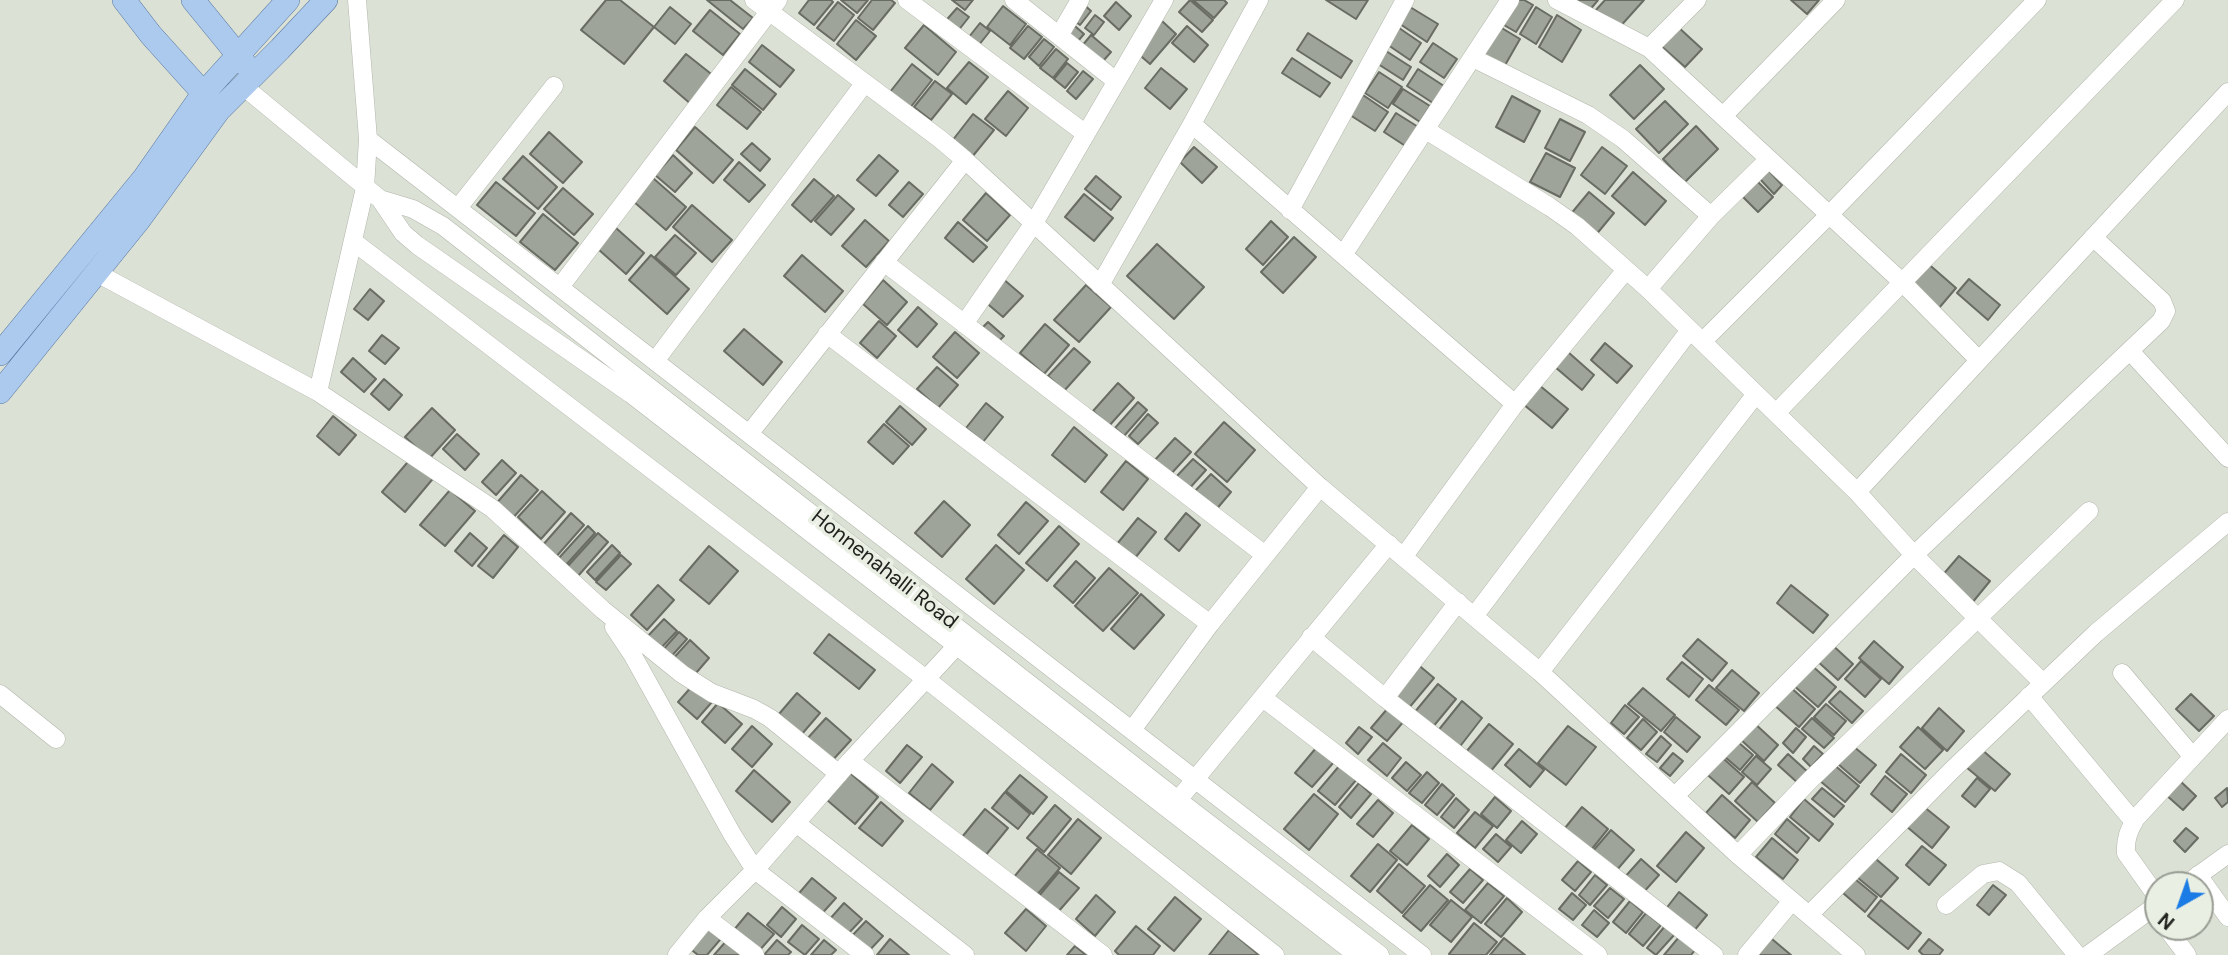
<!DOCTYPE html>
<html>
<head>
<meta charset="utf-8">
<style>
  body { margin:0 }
  #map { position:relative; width:2228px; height:955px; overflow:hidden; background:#dce1d6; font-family:"DM Sans",sans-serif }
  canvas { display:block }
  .north { position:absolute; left:2144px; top:871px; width:70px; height:70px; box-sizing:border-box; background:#e9efe3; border:2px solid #999d94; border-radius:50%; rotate:220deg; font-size:19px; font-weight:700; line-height:28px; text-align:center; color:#20221e }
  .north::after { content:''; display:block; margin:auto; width:24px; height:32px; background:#1b7ce5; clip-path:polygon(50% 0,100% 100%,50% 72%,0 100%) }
</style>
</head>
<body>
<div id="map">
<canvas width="2228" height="955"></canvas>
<div class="north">N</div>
</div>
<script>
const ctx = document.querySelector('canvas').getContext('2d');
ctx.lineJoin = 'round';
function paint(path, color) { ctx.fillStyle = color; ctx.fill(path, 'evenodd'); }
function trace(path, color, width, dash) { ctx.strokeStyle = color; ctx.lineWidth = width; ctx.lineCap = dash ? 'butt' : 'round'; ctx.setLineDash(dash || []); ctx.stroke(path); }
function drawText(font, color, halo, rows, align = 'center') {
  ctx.font = font + ' "DM Sans",sans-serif'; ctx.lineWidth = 7; ctx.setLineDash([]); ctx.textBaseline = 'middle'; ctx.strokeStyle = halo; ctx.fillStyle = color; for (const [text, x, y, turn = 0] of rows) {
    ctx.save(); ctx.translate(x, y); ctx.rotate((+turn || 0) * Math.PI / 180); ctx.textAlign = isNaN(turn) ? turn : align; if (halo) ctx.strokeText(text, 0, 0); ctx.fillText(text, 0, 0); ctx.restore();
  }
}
const building = new Path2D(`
  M606 0H620L654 27 624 64 581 30Z
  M707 0H730L753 18 743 29Z
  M809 0H831L833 2 814 25 799 13Z
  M841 0H868L857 13Z
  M872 0H891L895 3 873 30 858 18Z
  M952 0H973L965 10Z
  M1190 0 1213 20 1202 32 1179 12Z
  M1193 0H1224L1227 3 1214 18Z
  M1326 0H1368L1356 19Z
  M1510 0H1524L1533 5 1516 32 1497 21Z
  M1576 0H1598L1589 11Z
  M1605 0H1644L1617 30 1595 11Z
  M1791 0H1819L1807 14Z
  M838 2 854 15 834 41 817 28Z
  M1081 2 1091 11 1080 25 1069 17Z
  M1116 2 1131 16 1119 30 1104 16Z
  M1003 6 1026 24 1010 45 987 27Z
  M670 7 691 24 675 44 654 27Z
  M1410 7 1438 24 1427 42 1400 24Z
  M1536 7 1552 17 1536 44 1520 34Z
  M957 8 969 17 954 36 942 25Z
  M710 10 740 34 723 55 693 31Z
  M1095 15 1104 22 1094 35 1085 28Z
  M1557 15 1581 30 1562 62 1539 47Z
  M856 20 876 36 856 60 837 44Z
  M1068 20 1084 34 1073 47 1057 33Z
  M1162 21 1176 34 1150 64 1135 51Z
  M980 23 990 31 975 50 965 42Z
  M924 25 956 52 938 75 905 48Z
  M1028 26 1042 37 1024 59 1010 48Z
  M1187 26 1208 45 1194 62 1172 43Z
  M1677 26 1702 49 1685 67 1660 45Z
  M1500 27 1520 39 1504 67 1483 54Z
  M1399 28 1421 43 1410 60 1388 45Z
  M1308 33 1352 61 1341 78 1297 50Z
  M1091 35 1111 52 1097 68 1077 52Z
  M1044 39 1054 47 1039 66 1029 57Z
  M1433 43 1457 59 1444 78 1420 62Z
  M762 45 794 70 780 87 749 62Z
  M1056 49 1068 59 1053 78 1040 68Z
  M1386 51 1411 67 1403 80 1378 64Z
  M686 54 715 77 692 105 664 81Z
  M1292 58 1330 83 1320 97 1282 73Z
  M969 62 988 77 966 104 947 88Z
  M1067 63 1078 72 1065 88 1054 79Z
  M912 64 932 80 910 108 890 92Z
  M1640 65 1664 89 1634 119 1610 95Z
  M1161 68 1187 89 1170 109 1145 88Z
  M745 69 776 94 763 110 732 85Z
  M1418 69 1447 88 1436 105 1407 86Z
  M1083 71 1093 79 1076 99 1067 91Z
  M1379 72 1402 87 1388 108 1365 93Z
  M935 81 952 94 931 120 914 107Z
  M731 87 761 112 747 129 717 105Z
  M1403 89 1430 106 1420 122 1393 104Z
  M1008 91 1028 108 1006 136 985 119Z
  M1363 95 1388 112 1375 131 1350 115Z
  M1512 96 1540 111 1524 142 1496 127Z
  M1665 101 1688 124 1659 153 1636 129Z
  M1396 113 1423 130 1410 149 1384 132Z
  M973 114 994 130 972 157 952 141Z
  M1560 119 1585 132 1570 161 1545 148Z
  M1696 126 1718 149 1685 182 1663 159Z
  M695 127 733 160 713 183 676 150Z
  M549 132 582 162 563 183 530 154Z
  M752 143 770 159 760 171 741 154Z
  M1194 147 1217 167 1202 183 1180 162Z
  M1602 147 1627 166 1605 194 1581 175Z
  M1546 153 1575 168 1560 197 1530 182Z
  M673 155 692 173 675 192 655 175Z
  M879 155 898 171 876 196 857 180Z
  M523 156 557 187 538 209 503 179Z
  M739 162 765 185 749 202 724 180Z
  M1769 171 1782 185 1774 194 1760 179Z
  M1633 172 1666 201 1645 225 1612 196Z
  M1751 175 1773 197 1758 212 1736 190Z
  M1096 176 1121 197 1111 210 1085 189Z
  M653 178 686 207 666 230 633 201Z
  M814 179 834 196 811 222 792 205Z
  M496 182 535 213 516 236 477 205Z
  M909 182 923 194 903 217 889 205Z
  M563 188 593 214 574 235 544 209Z
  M1589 192 1614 213 1595 236 1570 215Z
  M986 193 1010 215 987 241 963 220Z
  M1084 194 1113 218 1094 241 1065 217Z
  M838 195 854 209 831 235 815 221Z
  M692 205 732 240 712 262 673 227Z
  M543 214 578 243 555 270 520 242Z
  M865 220 889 241 866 267 842 246Z
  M1271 221 1288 237 1263 265 1246 249Z
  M958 222 987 247 973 262 945 238Z
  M616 228 644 253 626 274 598 249Z
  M675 235 696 253 676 275 655 257Z
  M1294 237 1316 257 1283 293 1261 272Z
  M1157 244 1204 287 1174 319 1127 276Z
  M651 255 689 289 667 314 629 280Z
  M802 255 843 291 825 312 784 276Z
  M1925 261 1956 288 1939 308 1908 281Z
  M1002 278 1023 296 1003 317 983 300Z
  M1969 279 2000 305 1988 320 1957 293Z
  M883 280 907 302 887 325 863 304Z
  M1086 285 1111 307 1079 342 1054 320Z
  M370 289 384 301 368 320 354 309Z
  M918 307 937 324 917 347 898 330Z
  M879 321 896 336 877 358 860 343Z
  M988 322 1004 336 995 345 979 331Z
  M1045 324 1069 345 1044 374 1020 353Z
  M744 329 782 362 763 385 724 351Z
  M955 332 979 353 957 378 933 357Z
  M382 335 399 348 385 364 369 351Z
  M1605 343 1632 366 1617 383 1591 360Z
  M1074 348 1090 362 1064 391 1048 376Z
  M1568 352 1594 375 1582 390 1555 367Z
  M353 358 376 379 364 392 341 372Z
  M937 367 958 385 938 408 917 389Z
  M384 379 402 395 389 410 371 394Z
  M1118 383 1134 398 1109 426 1093 411Z
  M1539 385 1568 409 1552 428 1523 404Z
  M1138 402 1147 410 1124 436 1115 428Z
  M986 403 1003 417 983 442 966 428Z
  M900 406 926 429 912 445 886 422Z
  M432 408 455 430 429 459 405 437Z
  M1148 414 1158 423 1138 444 1129 436Z
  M333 416 356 435 339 455 317 436Z
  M1224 422 1255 450 1227 482 1195 454Z
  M884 424 909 446 893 464 868 442Z
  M1074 427 1107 455 1085 482 1052 455Z
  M457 434 479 454 465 470 443 449Z
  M1175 438 1191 452 1170 475 1154 461Z
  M413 456 436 475 405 512 382 492Z
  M1193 459 1206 470 1188 490 1175 478Z
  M502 460 516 473 496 495 482 482Z
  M1126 461 1148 479 1123 510 1101 492Z
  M1211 474 1231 492 1215 511 1194 492Z
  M521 475 538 490 511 520 495 505Z
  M450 490 475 511 445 546 420 525Z
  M542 491 565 512 541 539 518 517Z
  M944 501 970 525 942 557 915 533Z
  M1026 502 1048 521 1019 554 998 535Z
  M571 513 584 525 555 558 542 546Z
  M1186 513 1200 525 1179 551 1165 539Z
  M1138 518 1156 532 1135 558 1117 544Z
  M588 526 595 533 565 566 558 559Z
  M1059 526 1079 544 1047 581 1026 563Z
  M470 533 487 548 472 566 455 551Z
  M598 533 608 542 578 576 567 567Z
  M504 535 518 547 493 578 478 566Z
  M612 545 620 553 595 580 587 572Z
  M996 545 1024 570 994 604 966 579Z
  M709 546 738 571 709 604 680 580Z
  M621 555 631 564 606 590 596 582Z
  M1959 556 1990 581 1972 603 1941 577Z
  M1076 561 1095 578 1073 603 1054 586Z
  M1109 568 1138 593 1103 631 1075 606Z
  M658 585 674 600 647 630 631 615Z
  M1791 585 1828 615 1813 633 1777 603Z
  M1141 594 1164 615 1134 649 1111 629Z
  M664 619 677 631 660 649 647 637Z
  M679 632 687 639 669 659 661 652Z
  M829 634 875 670 859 689 814 653Z
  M1698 639 1727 663 1712 681 1683 656Z
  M690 640 709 658 690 680 670 662Z
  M1874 641 1903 667 1889 684 1859 658Z
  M1829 642 1853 664 1838 680 1815 659Z
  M1861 661 1881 679 1865 697 1845 679Z
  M1682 662 1703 679 1689 697 1667 679Z
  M1416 663 1434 678 1408 709 1390 694Z
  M1810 664 1836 687 1818 707 1792 684Z
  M1732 670 1759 693 1744 711 1716 688Z
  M1438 684 1456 699 1432 728 1414 713Z
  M693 685 712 702 697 719 678 702Z
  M1709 685 1739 710 1726 725 1696 700Z
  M1789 686 1815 709 1799 727 1773 704Z
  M1643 688 1675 715 1661 731 1628 704Z
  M1840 691 1863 711 1852 723 1829 702Z
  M797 693 820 713 802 734 779 714Z
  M2191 694 2214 716 2199 731 2176 709Z
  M1462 701 1482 718 1458 749 1437 732Z
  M718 703 742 724 725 743 702 722Z
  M1826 704 1846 721 1834 735 1814 717Z
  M1625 705 1639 717 1624 734 1611 723Z
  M1388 708 1404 721 1387 741 1371 728Z
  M1939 708 1964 731 1947 751 1922 728Z
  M1676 717 1700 737 1687 752 1664 732Z
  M826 718 851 740 831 762 806 740Z
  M1812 718 1834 738 1824 748 1802 729Z
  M1643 719 1657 732 1641 750 1627 738Z
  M1753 722 1778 745 1764 761 1739 738Z
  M1489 724 1513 744 1490 772 1466 752Z
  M752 726 772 744 752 767 732 749Z
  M1568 726 1596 747 1566 785 1538 763Z
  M1359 727 1372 737 1358 754 1346 743Z
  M1918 727 1943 750 1925 769 1900 747Z
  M1796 728 1806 737 1793 753 1783 743Z
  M1661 736 1671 745 1657 762 1646 754Z
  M1738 742 1753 755 1740 770 1725 757Z
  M1383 743 1401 758 1387 776 1368 760Z
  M907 745 922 757 900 783 886 771Z
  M1814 746 1823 754 1811 767 1803 759Z
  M1853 746 1876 765 1860 783 1838 764Z
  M1316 748 1334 762 1312 787 1295 773Z
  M1519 749 1544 770 1530 787 1505 765Z
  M1981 749 2010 774 1995 791 1966 767Z
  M1716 752 1744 777 1729 794 1701 769Z
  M1673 753 1683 761 1670 776 1660 768Z
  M1788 754 1809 773 1799 784 1778 765Z
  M1901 754 1926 775 1911 793 1886 772Z
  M1756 756 1771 769 1757 785 1742 772Z
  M1406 762 1421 775 1407 791 1392 778Z
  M1832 763 1859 786 1845 802 1819 780Z
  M932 764 953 782 930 810 909 793Z
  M1340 765 1357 779 1335 805 1318 791Z
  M754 770 790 802 772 822 736 791Z
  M1427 772 1439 783 1422 803 1409 793Z
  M850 773 878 797 855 824 827 800Z
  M1020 775 1047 797 1033 814 1006 791Z
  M1885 776 1907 794 1892 812 1871 794Z
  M1977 778 1990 789 1975 807 1962 796Z
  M2178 779 2196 796 2183 810 2165 794Z
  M1752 782 1775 803 1758 822 1735 801Z
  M1359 783 1371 794 1351 818 1339 807Z
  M1442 784 1454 795 1437 815 1425 805Z
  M1822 788 1844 806 1834 817 1812 799Z
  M2227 788 2228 802 2222 807 2215 798Z
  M1005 792 1030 814 1018 829 992 808Z
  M1314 794 1338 814 1309 850 1284 829Z
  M1722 795 1750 820 1735 838 1706 813Z
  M1495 797 1511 811 1497 828 1481 814Z
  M1456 798 1469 810 1454 828 1441 817Z
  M1804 799 1833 824 1819 841 1790 817Z
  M1378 800 1393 813 1373 837 1357 824Z
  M881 802 903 821 882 846 859 828Z
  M1055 805 1071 819 1044 852 1027 838Z
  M1923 806 1949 827 1932 848 1906 826Z
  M1582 807 1608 829 1591 850 1565 828Z
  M985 809 1008 828 985 856 962 837Z
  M1475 812 1493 826 1475 848 1457 833Z
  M1078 819 1101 838 1071 874 1048 855Z
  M1787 819 1809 838 1797 853 1775 834Z
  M1522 821 1537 834 1521 853 1506 840Z
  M1412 825 1429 839 1407 865 1390 851Z
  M2186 828 2198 838 2185 852 2174 841Z
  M1611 830 1634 850 1616 871 1593 851Z
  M1686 832 1704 848 1676 882 1657 866Z
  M1496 834 1511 847 1498 862 1483 849Z
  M1772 838 1798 860 1783 879 1756 857Z
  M1378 844 1397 860 1370 892 1351 876Z
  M1922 846 1946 865 1929 885 1906 865Z
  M1037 849 1060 868 1036 896 1014 877Z
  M1869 853 1898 878 1881 897 1852 873Z
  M1447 854 1459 865 1440 887 1428 876Z
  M1641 859 1659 875 1642 894 1624 878Z
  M1578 861 1591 872 1575 891 1562 880Z
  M1399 864 1425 886 1402 913 1377 891Z
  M1470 869 1483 880 1463 903 1450 892Z
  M1059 872 1079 888 1058 912 1039 896Z
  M1595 875 1607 885 1590 905 1579 895Z
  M812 878 836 898 818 918 795 898Z
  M1855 879 1877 897 1865 912 1843 893Z
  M1488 883 1504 896 1481 923 1465 910Z
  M1430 885 1448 900 1421 931 1403 916Z
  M1993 885 2006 895 1989 915 1977 905Z
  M1610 888 1624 899 1608 918 1594 906Z
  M1679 892 1707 915 1693 932 1665 910Z
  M1572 893 1586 905 1573 920 1559 909Z
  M1096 895 1115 912 1095 936 1076 919Z
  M1175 897 1201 919 1174 951 1148 929Z
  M1507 898 1522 912 1501 937 1485 924Z
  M1451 900 1472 917 1451 942 1430 925Z
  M1881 900 1921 933 1908 949 1868 916Z
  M1630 901 1643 912 1626 933 1613 922Z
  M844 903 862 919 846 936 829 920Z
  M782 907 796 919 781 937 767 925Z
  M1026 909 1046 926 1026 951 1005 933Z
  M1594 910 1609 923 1597 937 1582 925Z
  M748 913 774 934 758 952 733 931Z
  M1646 913 1661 925 1643 946 1629 934Z
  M710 921 725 934 707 955H698L688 947Z
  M866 921 883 936 866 954 849 939Z
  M1474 923 1497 942 1486 955H1451L1449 954Z
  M802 925 819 939 805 955 788 942Z
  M1136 926 1160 946 1153 955H1119L1115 951Z
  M1665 926 1675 934 1656 955 1647 948Z
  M1229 930 1259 955H1209Z
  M1766 934 1791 955H1755Z
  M1679 937 1695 950 1691 955H1664Z
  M1504 938 1525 955H1490Z
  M728 939 743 955H714Z
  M890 939 909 955H877Z
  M1929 939 1943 950 1939 955H1923L1919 951Z
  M777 940 791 952 788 955H764Z
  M824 940 836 950 831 955H811Z
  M1075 946 1086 955H1067Z`);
paint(building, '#9fa49a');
trace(building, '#686c63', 2);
const minor = new Path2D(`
  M754 0 940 139 965 160 1320 487 1540 672 1738 855 1856 955
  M907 0 1086 134
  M1014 0 1116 81
  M1557 0 1649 48 1902 282 1979 360
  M1059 36 1080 0
  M1649 48 1697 0
  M1473 58 1588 115 1623 139 1711 216
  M243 86 380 199 403 233 417 245 631 394 1357 955
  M1723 116 1836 0
  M1192 124 1515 404
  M1426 130 1550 207 1577 226 1648 289 1857 492 1914 555 2043 683
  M368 139 1422 955
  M380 199 413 209 443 226 1178 800 1380 955
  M458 208 554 86
  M1290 210 1405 0
  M354 242 926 679 1275 955
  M1343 255 1510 0
  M884 262 1265 555
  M95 272 318 392 493 509 603 610 682 674 712 693 754 709 770 718 839 774
  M1100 285 1192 124 1259 0
  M560 287 778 0
  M1648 289 1711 216 1769 159
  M964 324 1034 223 1164 0
  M827 334 1210 624
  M1703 341 1829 215 2037 0
  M2130 351 2228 458
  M655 361 864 84
  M318 392 365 188 368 139 357 0
  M1777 412 2175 0
  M749 434 965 160
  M1857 492 2228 92
  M1404 556 1515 404 1626 270
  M1475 615 1690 330
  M614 627 632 654 732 834 755 870 865 955
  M1311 637 1385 698 1714 955
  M1540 672 1756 394
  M2122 673 2193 757
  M0 694 56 739
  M2029 696 2134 822
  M1263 698 1598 955
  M1385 698 1458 602
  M1132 730 1210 624 1320 487
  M850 761 1103 955
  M1675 796 1914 555 2161 321 2166 311 2162 301 2093 237
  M1178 800 1389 544
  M796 823 965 955
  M1738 855 1810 780 2089 511
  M2198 875 2228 917
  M2185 885 2228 854
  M2158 898 2126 853C2125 839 2129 830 2136 818L2228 719
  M1946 905 1983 874 1999 871 2018 883 2077 955
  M1809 915 1952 770 2096 633 2228 522
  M707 918 755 955
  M2166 927 2187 955
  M677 955 707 918 755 870 850 761 963 639
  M1747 955 1792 901
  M2088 955 2158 904`);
const major = new Path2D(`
  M124 0 151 35 214 105
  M193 0 246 65
  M0 354 144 178 202 95 288 0
  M0 392 139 220 219 110 280 49 326 0`);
trace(minor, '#b1b6ab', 19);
trace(major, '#57779e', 24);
trace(minor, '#fff', 18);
trace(major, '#acc9ee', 23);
drawText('21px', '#20221e', '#e9efe3', [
  ["Honnenahalli Road",884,570,38]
]);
</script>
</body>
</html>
